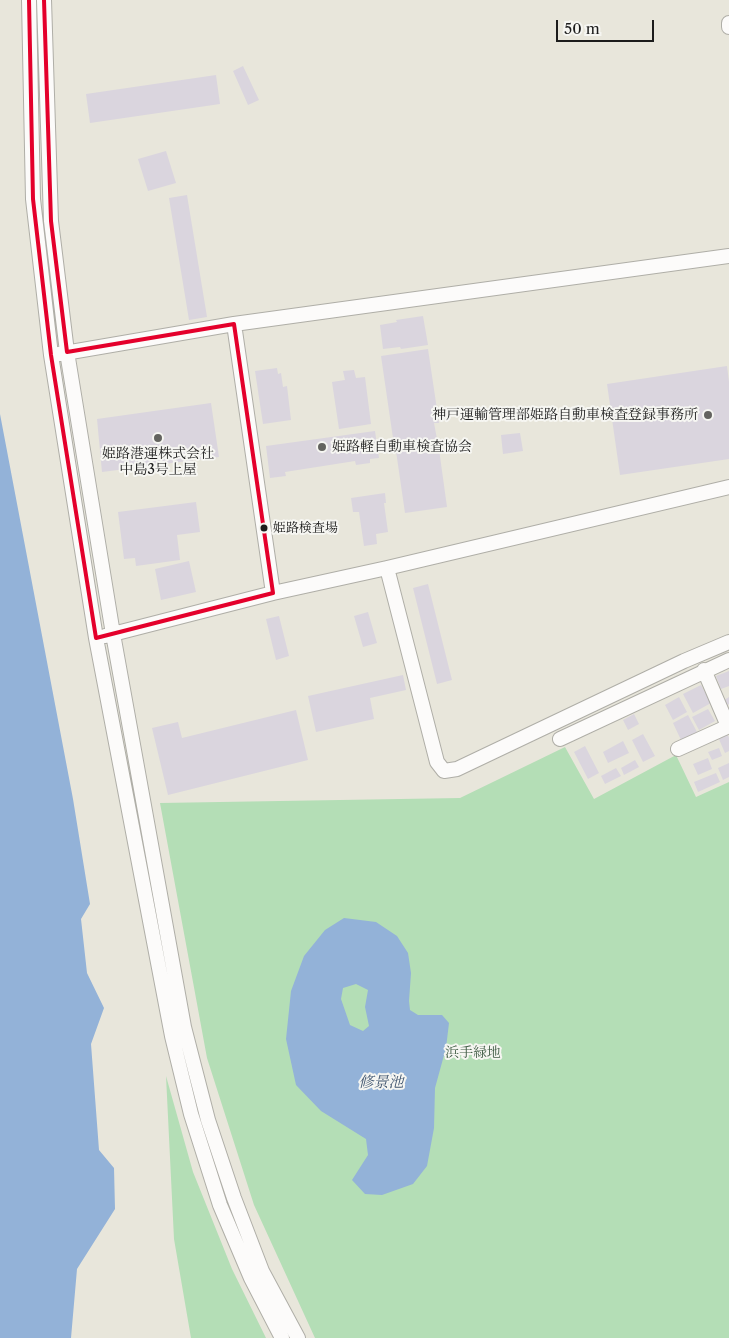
<!DOCTYPE html>
<html>
<head>
<meta charset="utf-8">
<style>
  body { margin:0 }
  #map { position:relative; width:729px; height:1338px; overflow:hidden; background:#e8e6db; font-family:"Libre Caslon Text",serif }
  canvas { display:block }
  .scale { position:absolute; left:556px; top:20px; width:98px; height:22px; box-sizing:border-box; border:2px solid #1c1c1c; border-top:0; padding-left:6px; font-size:15px; line-height:18px; white-space:nowrap; color:#1c1c1c; -webkit-text-stroke:4px #f6f6f2; paint-order:stroke }
</style>
</head>
<body>
<div id="map">
<canvas width="729" height="1338"></canvas>
<div class="scale">50 m</div>
</div>
<script>
const ctx = document.querySelector('canvas').getContext('2d');
ctx.lineJoin = 'round';
function paint(path, color) { ctx.fillStyle = color; ctx.fill(path, 'evenodd'); }
function trace(path, color, width, dash) { ctx.strokeStyle = color; ctx.lineWidth = width; ctx.lineCap = dash ? 'butt' : 'round'; ctx.setLineDash(dash || []); ctx.stroke(path); }
function drawText(font, color, halo, rows, align = 'center') {
  ctx.font = font + ' "Libre Caslon Text","Noto Serif JP",serif'; ctx.lineWidth = 4; ctx.setLineDash([]); ctx.textBaseline = 'middle'; ctx.strokeStyle = halo; ctx.fillStyle = color; for (const [text, x, y, turn = 0] of rows) {
    ctx.save(); ctx.translate(x, y); ctx.rotate((+turn || 0) * Math.PI / 180); ctx.textAlign = isNaN(turn) ? turn : align; if (halo) ctx.strokeText(text, 0, 0); ctx.fillText(text, 0, 0); ctx.restore();
  }
}
paint(new Path2D(`
  M565 747 594 799 676 755 696 797 729 782V1338H315L254 1205 207 1058 160 803 460 798Z
  M166 1076 193 1172 232 1269 266 1338H191L174 1239Z`), '#b4deb6');
paint(new Path2D(`
  M0 414 73 799 90 904 81 919 87 973 104 1008 91 1044 99 1150 114 1168 115 1209 77 1269 71 1338H0Z
  M344 918 376 922 397 936 408 953 411 973 409 1001 410 1010 418 1015H442L449 1023 446 1048 435 1088 434 1128 427 1166 413 1184 382 1195 365 1194 352 1180 368 1155 366 1139 321 1111 296 1085 286 1039 291 991 304 956 325 930ZM356 984 368 990 365 1007 369 1026 363 1031 350 1025 341 999 343 988Z`), '#93b2d8');
paint(new Path2D(`
  M243 66 259 100 248 105 233 71Z
  M216 75 220 104 90 123 86 94Z
  M166 151 176 183 148 191 138 159Z
  M187 195 207 317 189 320 169 198Z
  M423 316 428 345 401 349 400 347 383 349 380 325 397 322 396 320Z
  M428 349 439 423H434L437 439 394 445 381 356Z
  M727 366 729 382V459L620 475 607 384Z
  M277 368 278 374 281 373 283 387 287 386 291 420 263 424 255 371Z
  M354 370 356 378 365 377 371 424 339 429 332 382 345 380 343 371Z
  M211 403 219 457 102 472 97 419Z
  M375 431 379 458 370 459V463L356 465 355 461 285 472 286 476 270 478 266 446Z
  M520 433 523 451 503 454 501 435Z
  M438 442 447 507 405 513 396 451 421 447 420 445Z
  M385 493 386 503H384L388 532 376 534 377 544 364 546 359 512H353L351 498Z
  M196 502 200 532 177 535 180 560 136 566 135 558 124 559 118 512Z
  M189 561 196 592 161 600 155 569Z
  M428 584 452 680 437 684 413 588Z
  M368 612 377 643 363 647 354 616Z
  M279 616 289 656 276 660 266 619Z
  M729 671V686L721 689 716 676Z
  M403 675 406 690 370 698 374 719 316 732 308 696Z
  M701 685 711 703 693 713 683 694Z
  M679 697 687 712 673 720 665 705Z
  M729 697V704L726 706 724 700Z
  M708 709 715 721 699 730 692 717Z
  M296 710 308 760 168 795 152 728 178 722 182 738Z
  M634 714 639 724 628 730 623 720Z
  M688 715 697 732 681 740 673 723Z
  M727 733 729 738V751L725 753 718 737Z
  M643 734 655 756 643 762 632 740Z
  M623 741 629 753 608 763 603 752Z
  M585 746 599 773 588 779 574 752Z
  M719 748 722 756 712 760 708 752Z
  M708 758 712 769 698 775 693 764Z
  M635 760 639 767 624 775 621 768Z
  M729 763V777L723 780 718 768Z
  M616 768 621 776 605 784 601 776Z
  M716 773 720 782 698 792 694 782Z`), '#dad5de');
const minor = new Path2D(`
  M29 0 33 199 51 355 96 638 172 1036 191 1114 220 1205 251 1278 282 1338
  M44 0 51 221 67 352 113 634 184 1027 208 1120 234 1198 262 1271 298 1338
  M729 23V27
  M234 324 273 593
  M59 354 234 324 729 256
  M387 568 437 762 444 771 457 769 684 661 729 642
  M105 636 273 593 387 568 729 487
  M704 670 728 726
  M560 739 729 660
  M678 749 729 726`);
trace(minor, '#afaea7', 16);
trace(minor, '#fcfbfa', 14);
trace(new Path2D(`
  M29 0 33 199 51 355 96 638 273 593 234 324 67 352 51 221 44 0`), '#e4002b', 4);
for (const [x, y, r, color] of [
  [708,415,5,"#63635f"],
  [158,438,5,"#63635f"],
  [322,447,5,"#63635f"],
  [264,528,4.5,"#1c1c1c"]
]) { const dot = new Path2D(); dot.arc(x, y, r, 0, 2 * Math.PI); ctx.fillStyle = color; ctx.fill(dot); trace(dot, '#f6f6f2', 2); }
drawText('13px', '#1c1c1c', '#f6f6f2', [
  ["姫路検査場",273,528]
], 'left');
drawText('14px', '#1c1c1c', '#f6f6f2', [
  ["神戸運輸管理部姫路自動車検査登録事務所",698,415],
  ["姫路軽自動車検査協会",332,447,"left"],
  ["姫路港運株式会社",158,454,"center"],
  ["中島3号上屋",158,470,"center"]
], 'right');
drawText('14px', '#425e47', '#f6f6f2', [
  ["浜手緑地",473,1053]
]);
drawText('italic 15px', '#415670', '#f6f6f2', [
  ["修景池",381,1083]
]);
</script>
</body>
</html>
